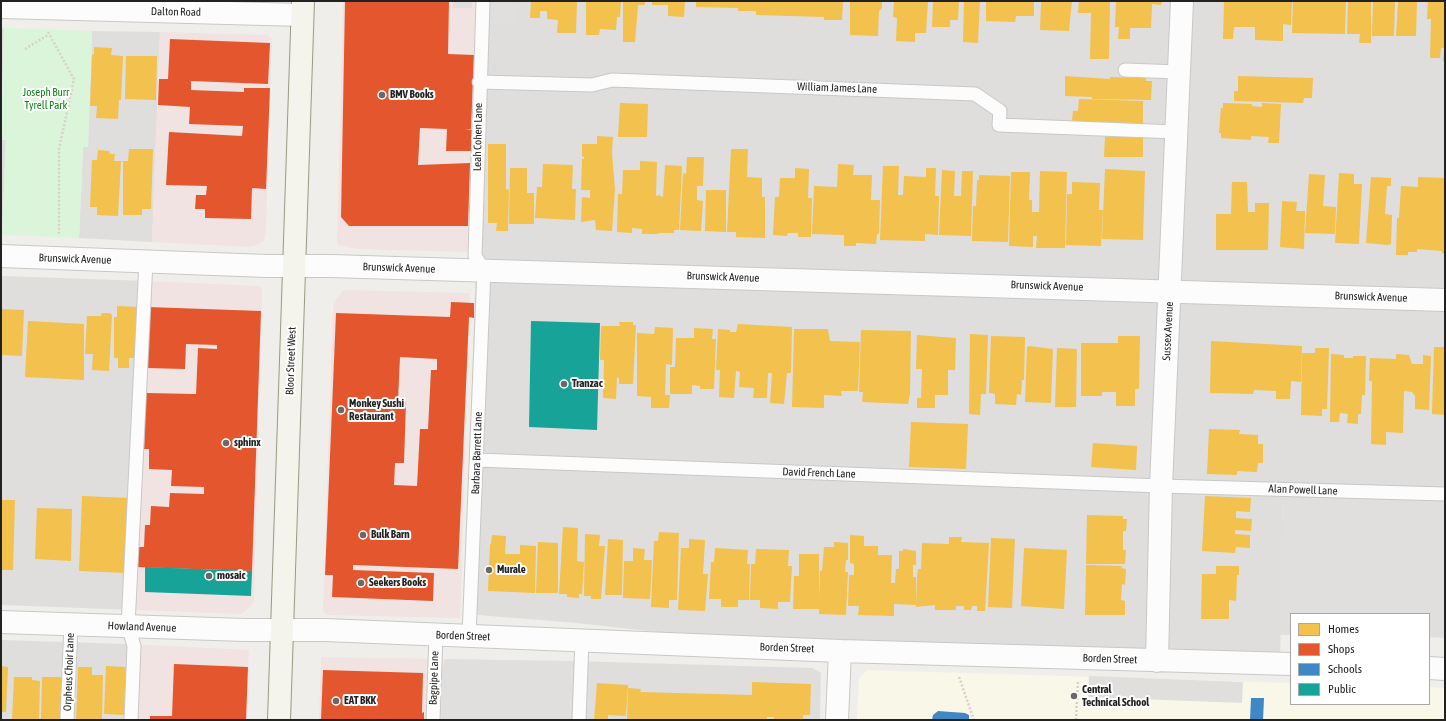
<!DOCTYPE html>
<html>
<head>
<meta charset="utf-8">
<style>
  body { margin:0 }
  #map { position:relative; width:1446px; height:721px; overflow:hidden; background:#f0eeeb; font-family:"Asap Condensed",sans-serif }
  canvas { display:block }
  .frame { position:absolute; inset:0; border:2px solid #222; pointer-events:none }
  .legend { position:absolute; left:1290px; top:613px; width:140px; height:92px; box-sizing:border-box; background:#fff; border:1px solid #a7a7a7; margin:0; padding:5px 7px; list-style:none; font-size:12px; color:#222 }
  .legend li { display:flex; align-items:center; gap:8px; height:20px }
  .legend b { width:20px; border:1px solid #a7a7a7 }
</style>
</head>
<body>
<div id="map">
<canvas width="1446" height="721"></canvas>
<div class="frame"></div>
<ul class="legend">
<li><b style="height:11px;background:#f2c14e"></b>Homes</li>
<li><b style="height:11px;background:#e4572e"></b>Shops</li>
<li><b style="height:11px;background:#3f88c5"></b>Schools</li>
<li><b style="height:11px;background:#17a398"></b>Public</li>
</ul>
</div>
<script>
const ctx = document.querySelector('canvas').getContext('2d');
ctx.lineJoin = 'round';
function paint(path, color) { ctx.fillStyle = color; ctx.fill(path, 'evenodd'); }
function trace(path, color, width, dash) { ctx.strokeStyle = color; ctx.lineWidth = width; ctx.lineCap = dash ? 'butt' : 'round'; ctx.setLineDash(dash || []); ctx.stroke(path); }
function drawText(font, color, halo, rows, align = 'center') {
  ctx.font = font + ' "Asap Condensed",sans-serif'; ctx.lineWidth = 4; ctx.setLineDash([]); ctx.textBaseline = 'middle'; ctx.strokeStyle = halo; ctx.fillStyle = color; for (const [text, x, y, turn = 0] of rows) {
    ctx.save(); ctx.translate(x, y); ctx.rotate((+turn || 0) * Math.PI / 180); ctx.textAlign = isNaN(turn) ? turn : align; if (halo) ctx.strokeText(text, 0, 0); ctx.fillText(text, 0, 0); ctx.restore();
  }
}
paint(new Path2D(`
  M484 1H1445V494L1283 490 1280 664 820 650 577 623 465 614Z
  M1 27 4 28 1 123Z
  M92 31 160 32 152 242 79 238 83 147H88Z
  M6 139 2 235H1V140Z
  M1 276 148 281 136 610 1 605Z
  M1 640 128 644 126 720H1Z
  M572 661 812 668 821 673 820 720H570Z`), '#dfdedc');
paint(new Path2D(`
  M343 1H477L467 252 357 249 339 245 337 242Z
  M160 32 267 35 272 39 266 228 264 241 259 244 251 247 152 242Z
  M148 281 258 286 262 289 254 599 251 606 241 614 136 610Z
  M343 290 470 293 460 618 327 615 323 611 333 308 335 301Z
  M128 644 249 650 247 720H126Z
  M321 657 445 659 442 668 441 720H319Z`), '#f1e3e1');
paint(new Path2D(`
  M867 670 1291 683V704H1429V687L1445 688V720H857L859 678Z`), '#f8f7e8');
paint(new Path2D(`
  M4 28 92 31 88 147H83L79 238 2 235 6 140H1Z`), '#daf5da');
paint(new Path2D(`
  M453 1H472V8H453Z
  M493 1H518L517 25 492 23Z
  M1283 489 1445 494V638L1429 637V614H1291V635H1279Z
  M445 659 572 661 570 720H441L442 668Z
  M1089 676 1243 682 1242 703 1088 697Z`), '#e0dfde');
paint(new Path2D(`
  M531 1H577L576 33H557L558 20 547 19V11H540V18H530Z
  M586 1H621L620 17H617L616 30 600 29 599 35H586Z
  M623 1H645V5H638L635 42H623Z
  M652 1H685L684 17 668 16V5H652Z
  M696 1H843L842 20H824V17L756 15V11H738V8L696 7Z
  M850 1H882V8L879 11 878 36 850 35Z
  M894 1H928L926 33H915V42L896 41 897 18 893 17Z
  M933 1H959L958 20H950V27H932Z
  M964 1H980L978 43 963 42Z
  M986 1H1034V16H1016L1015 22 986 21Z
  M1041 1H1072L1069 31 1040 30Z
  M1079 1H1110L1109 59H1090L1091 13H1078Z
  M1116 1H1162L1161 5 1152 4 1151 28H1130V39H1118L1119 27H1115Z
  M1224 1H1292L1291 25 1283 24V41L1255 40V27H1234L1233 39H1223Z
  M1293 1H1346L1345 34 1292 33Z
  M1348 1H1371V43H1359L1360 34H1347Z
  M1373 1H1395L1394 36H1372Z
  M1398 1H1417L1416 36H1396Z
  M1428 1H1445V61H1443L1444 48H1441L1440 58H1430L1431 19H1427Z
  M94 47 112 48 111 55 123 56 121 100H119L118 119 96 118 97 106H90L92 55 94 54Z
  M126 56H157L156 100 125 99Z
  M1065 76 1110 79V77L1146 78V81H1152L1151 100 1092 99V97L1065 96Z
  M1238 76 1313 78 1312 98H1304L1303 103 1234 101V91H1238Z
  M1079 99 1143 101V127L1078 125V121H1072L1073 111H1078Z
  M620 103 648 104 647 137H618Z
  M1223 103 1252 104V106L1262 107V103L1281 104 1279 143H1268L1269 137 1251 136V140L1221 138V133H1219L1221 108H1223Z
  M597 136 613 137 612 153 615 189 612 231 596 230 595 220 581 222 582 197 590 198V190H581L582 159H584V157L582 156V144H597Z
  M1105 137H1143V157H1104Z
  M488 144H506V189L509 190 508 231H496L497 223H488Z
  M129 149H153L151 209H142V215H123V161H128Z
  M731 149H748L747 177 762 178V197H765V238L736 237V232H727Z
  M98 150 109 151 110 154H115L114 161H121L118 216 97 215V207H90L92 160H97Z
  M687 157H704L703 186H697V200L703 201 701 231 680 230 683 173 686 174Z
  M640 161 657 162 656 196 660 195V201V196L663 197 665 165 682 166 679 230H674V233H658L657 229 658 234H642V229L632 228V233L617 232 618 194H622L623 170H640Z
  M543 164 573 165 572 189H576L575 220 535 218 537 187H542Z
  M838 164 854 165 853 175H859L857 231 859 175H872L871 200H880L879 234H877L876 244 856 243V246H844V235L812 234 814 186 837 187Z
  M883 166H899L898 195H903L904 176 926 177V168H936L935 196H939L938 235 925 234V241L880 240Z
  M510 168H527V193H534V224H509Z
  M795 168 809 169 808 198H812L811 237H798V233H788L787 236 773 235 775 197H779L780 178H795Z
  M1105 169 1145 171 1143 240 1102 239Z
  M942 170 955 171 954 196H961L962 171H973L971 236 939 235Z
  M1040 171 1067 172 1065 248H1036L1037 236H1033V247L1009 246 1011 172H1030L1029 200H1032V212H1039Z
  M1339 173 1354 174V184H1362L1359 244 1335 243Z
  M1309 174 1325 175 1323 206 1336 207 1335 234 1305 233Z
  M979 175 1010 176 1008 242 972 241 973 206H976L977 180H979Z
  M1371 177 1391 178V186H1387L1385 214 1392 215 1391 244 1388 245 1366 243Z
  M1418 177 1445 178V254L1442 253V251L1417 249V252H1408V255H1396L1397 218H1399L1401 186 1418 187Z
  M1072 182 1100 183 1099 210H1103L1101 246 1066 245 1067 194H1072Z
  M1232 182H1247L1248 212H1255V203H1269L1268 250H1216V214H1231Z
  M706 190H726V232L705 231Z
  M1282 201 1297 202 1296 211H1305L1304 249 1280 247Z
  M117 306 139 307 141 358H129V368H118V358H114V317H117Z
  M1 309 24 310 22 356 1 355Z
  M102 313H110L112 315 109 371 92 370 93 354H85L87 316H101Z
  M28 321 84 324V380L25 377Z
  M619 322H633V325H636L633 384H619V378H617L616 399 603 398 604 360H600L601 326H620Z
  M738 324 792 327 791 373H787L784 404 770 403 772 373H768L767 398H753L754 388 739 387 740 372 736 371 734 398 719 397 720 370H716L718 329 730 330V332H736Z
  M655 327 673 328 672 365 666 364 665 395H670L669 408H651V397L637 396V333L654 334Z
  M694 328 713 329 712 339H716L714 389H700V386L692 385V394H670V367H675L676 338H694Z
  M794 329H828L830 341 860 342 858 391H841L842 396 824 395V408L792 407Z
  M861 330 911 331 910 394 908 404 862 402 863 392H859Z
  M970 334 988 335 986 394H981L980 415 969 414Z
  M917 335 956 338 955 370H948V395H935V408H917V398H921L922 369H916Z
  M991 336 1025 337 1024 380H1022L1021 395 1017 394 1016 405 995 404V394L989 393Z
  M1118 336H1140L1139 389H1135V406H1116V392H1102V396H1081V343H1118Z
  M1211 341 1302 346 1301 382 1291 381 1290 399H1276V391L1254 390 1253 394 1210 393Z
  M1029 346 1053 349 1051 403 1025 402 1027 347Z
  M1434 347H1445V415L1432 414Z
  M1057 348 1077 349 1076 407H1055Z
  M1315 348H1329L1327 409H1322V416L1301 415 1302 353H1315Z
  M1331 354 1344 355V358H1353V356H1366L1365 395H1362L1361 414H1358V424L1347 423 1348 414 1340 413 1339 422H1330Z
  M1396 354 1409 355 1412 364H1423V355L1431 356 1429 410 1415 409V396L1412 392 1404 391 1403 433 1386 432V445L1371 444 1372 381H1369L1370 358 1396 359Z
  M911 422 968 424 966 469 909 467Z
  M1209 429 1240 430 1239 434 1258 435V444H1263V463H1258L1257 472 1237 471V475L1207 474Z
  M1093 443 1137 446 1136 470 1091 467Z
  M82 496 129 498 126 573 79 571Z
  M1205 496 1251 498 1250 512 1236 511V518L1252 519 1251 531 1235 530V534L1250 535V548L1236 547 1235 553 1202 551Z
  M1 500H15L13 570H1Z
  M37 508 72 509 71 561 35 559Z
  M1087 515 1123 516V519H1127L1126 531H1123V550H1126L1125 564H1086Z
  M563 527 578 528 577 561 584 562 582 594H579V598L567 597V594H559Z
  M659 532 679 533 677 600H669V608L651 607 654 541H658Z
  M585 534 600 535 599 546H605L601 599H591V596H584Z
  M492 535 506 536 505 554H520V545L536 546 535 593 488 591 490 544H491Z
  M850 535 864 536V546H878V555H892L891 583H895L894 598 896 569H899V551H903V549L916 551V565H913V577H916V605L894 604V616L858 615 859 606H848L849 575H854V564L850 563Z
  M949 537H962L961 542 989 543 985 611H977V606H972L971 610H964V606H956V610H935V605L916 607 917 577 918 569H921L922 543 949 544Z
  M991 538 1015 539 1012 608 988 607Z
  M608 539 623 540 622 595H605Z
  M689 539 705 540 703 574H708L705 611 678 610 681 548H689Z
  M538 542 558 543V593H536Z
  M834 542 848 543V560H846L845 572H848L846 615 819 614V609H793L794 576H799V554H819V601L820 571H822L824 547H834Z
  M633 548 645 549 644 560H652L650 599 623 598 624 561H633Z
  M715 548 748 550 747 564H750L749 600H738V607H721V599H709L711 562H714Z
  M1024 548 1067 550 1064 609 1021 606Z
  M756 549 789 550 788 566H792L790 602H778V609L760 608V600H750L751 564H755Z
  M1086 565 1122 566 1121 568 1126 569 1125 585 1122 584 1121 600 1125 601V615H1085Z
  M1216 566H1239V575H1237L1236 601 1229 600V619H1201L1202 574H1216Z
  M1 666 8 667 6 712H1Z
  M106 666 126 667 124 715 104 714Z
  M78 667H92V675H103L102 720H76Z
  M14 677H32V680L40 681 39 720H12Z
  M42 677H65L64 720H41Z
  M752 682 811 684 810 715H803V720H774V717H767V720H627L628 688 641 689 640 692 752 695Z
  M597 683 628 685 626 716 608 715V720H594Z`), '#f2c14e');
paint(new Path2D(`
  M345 1H449L448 54 474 55 471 129H465L472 130 471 151H446L447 129 420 128 418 165 470 163 468 226H349L341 217Z
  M170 39 270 43 268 84 191 81V90L244 92V88H270L266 189 252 188 251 219 205 218V209H195L196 195H206L207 186 166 185 169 132 242 136 243 126 189 124 190 107 158 105 159 79H168Z
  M451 302 474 303V318L469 317 458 569 353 565V570L434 573 433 601 332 597 333 575H325L336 313 450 317ZM400 357 437 359V370H431L428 429H420L417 486 394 485 395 463H404L406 401 398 400Z
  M148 307 261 311 252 571 136 567 137 547H144L145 525H150L151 506 169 507 170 493 204 494V487L171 486 172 470 149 469V449H144L146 393 196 394 198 348 217 349V345L186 344 185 369 146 368Z
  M174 664 248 667 246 720H150V716H172Z
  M323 670 423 673 422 713 424 712V720H321Z`), '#e4572e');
paint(new Path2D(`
  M1251 698H1264L1263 720H1250Z
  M938 711 965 713 969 715V720H932L933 715Z`), '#3f88c5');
paint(new Path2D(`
  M531 321 600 323 597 430 529 427Z
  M145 567 252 571 251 596 145 592Z`), '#17a398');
const lane = new Path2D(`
  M1125 70 1179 72
  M479 82 592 85 612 80 975 94 1000 111 999 125 1176 132
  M477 460 1161 486 1445 494
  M469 636 484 270 475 256 483 1
  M67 720 71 624
  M131 720 134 646 128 626 146 261
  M433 720 436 635
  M579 720 582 639`);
const street = new Path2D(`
  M1 7 302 15
  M1 256 267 266H331L1445 300
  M1 622 245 630H325L840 651 1291 664
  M1157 661 1161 486 1182 1
  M1429 668 1445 669
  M837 720 840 651`);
const secondary = new Path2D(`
  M279 720 303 1`);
trace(lane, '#c9c8c7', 15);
trace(street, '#c9c8c7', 24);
trace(secondary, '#999a82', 24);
trace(new Path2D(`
  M48 32 74 79 59 149V234
  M25 49 48 35
  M959 677 974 720
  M1076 720 1078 681`), '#dccecd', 2.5, [2, 2]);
trace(lane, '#fdfcfc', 13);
trace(street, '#fdfcfc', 22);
trace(secondary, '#f4f4ed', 22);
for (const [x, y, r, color] of [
  [382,95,4,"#6a6968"],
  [564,384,4,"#6a6968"],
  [341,410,4,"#6a6968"],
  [226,443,4,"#6a6968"],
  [363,535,4,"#6a6968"],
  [489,570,4,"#6a6968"],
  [209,576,4,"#6a6968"],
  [361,583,4,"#6a6968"],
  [1074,696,4,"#6a6968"],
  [336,701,4,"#6a6968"]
]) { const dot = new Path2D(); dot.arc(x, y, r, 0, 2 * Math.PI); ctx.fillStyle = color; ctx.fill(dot); trace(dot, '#fff', 1.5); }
drawText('11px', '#222', '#fff', [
  ["Dalton Road",176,12,1],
  ["William James Lane",837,88,2],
  ["Leah Cohen Lane",478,137,-89],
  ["Brunswick Avenue",75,259,2],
  ["Brunswick Avenue",399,268,2],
  ["Brunswick Avenue",723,277,2],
  ["Brunswick Avenue",1047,286,2],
  ["Brunswick Avenue",1371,297,2],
  ["Sussex Avenue",1168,331,-87],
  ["Bloor Street West",291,361,-88],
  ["Barbara Barrett Lane",477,453,-88],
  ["David French Lane",819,473,2],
  ["Alan Powell Lane",1303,490,2],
  ["Howland Avenue",142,627,2],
  ["Borden Street",463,636,2],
  ["Borden Street",787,648,2],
  ["Borden Street",1110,659,2],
  ["Orpheus Choir Lane",69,672,-88],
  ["Bagpipe Lane",434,678,-88]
]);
drawText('11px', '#0c8416', '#fff', [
  ["Joseph Burr",46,93],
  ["Tyrell Park",46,106]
]);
drawText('bold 11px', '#222', '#fff', [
  ["BMV Books",390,95],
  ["Tranzac",572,384],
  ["Monkey Sushi",349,404],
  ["Restaurant",349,417],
  ["sphinx",234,443],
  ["Bulk Barn",371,535],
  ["Murale",497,570],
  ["mosaic",217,576],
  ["Seekers Books",369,583],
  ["Central",1082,690],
  ["Technical School",1082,703],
  ["EAT BKK",344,701]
], 'left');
</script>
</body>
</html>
